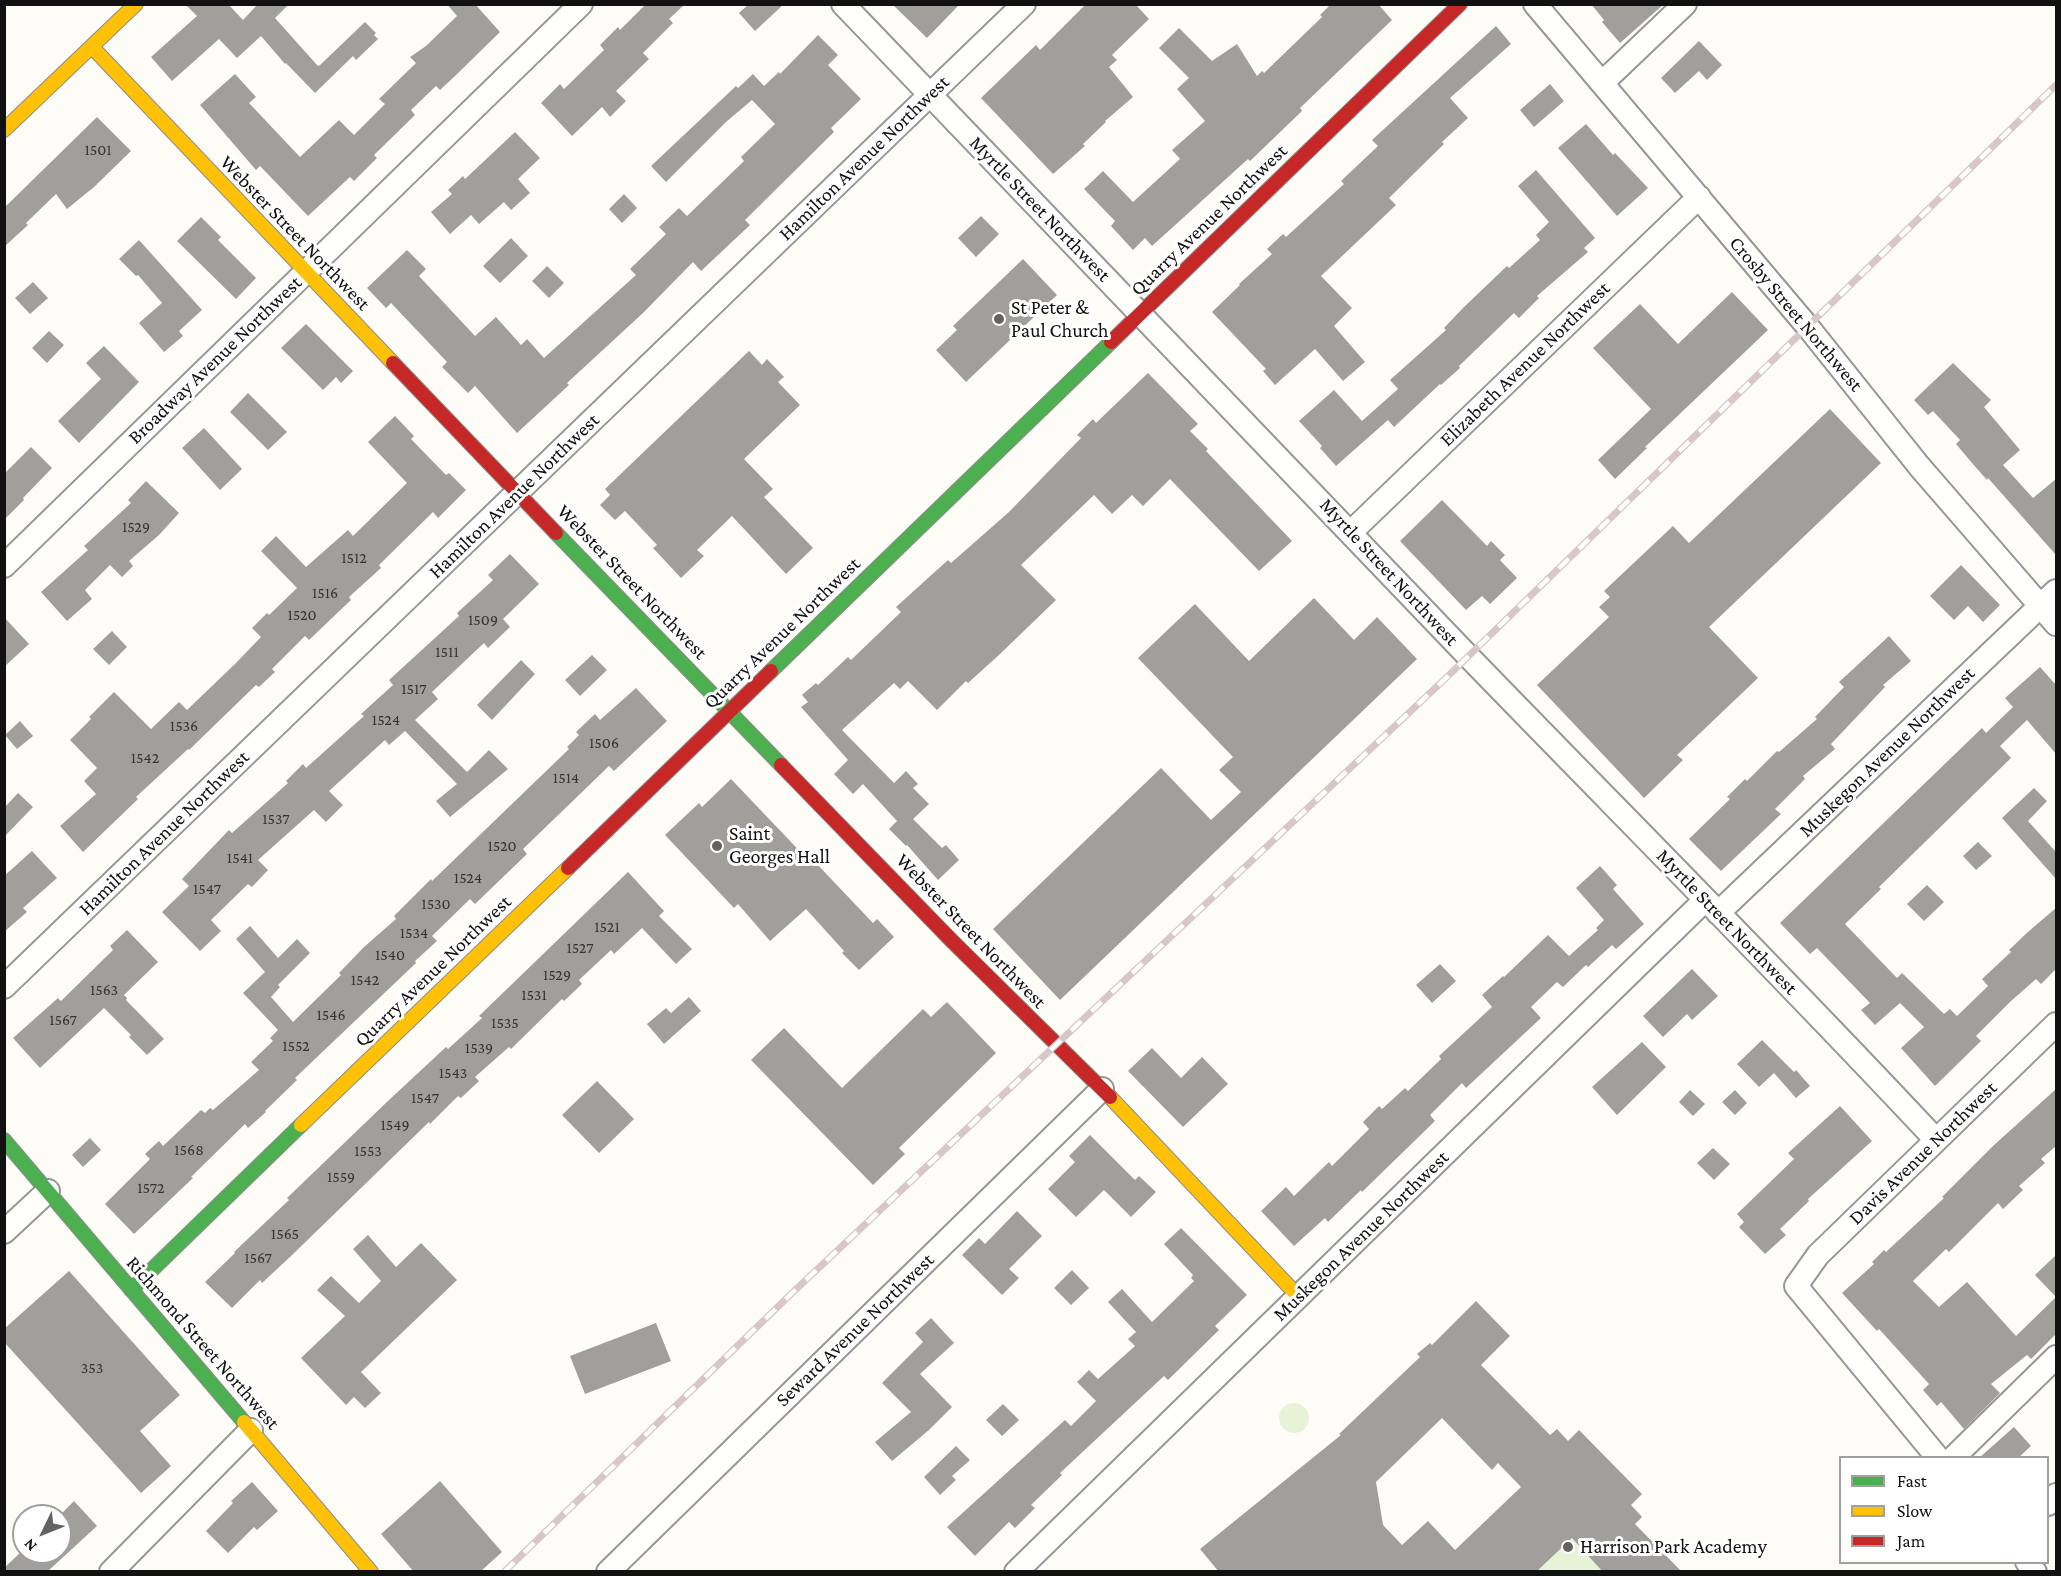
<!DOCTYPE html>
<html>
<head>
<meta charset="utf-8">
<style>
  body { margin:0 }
  #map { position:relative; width:2061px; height:1576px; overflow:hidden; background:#fdfcf7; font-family:"Crimson Pro",serif }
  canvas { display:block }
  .frame { position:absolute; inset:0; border:6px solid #111; pointer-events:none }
  .legend { position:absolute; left:1839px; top:1456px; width:210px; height:108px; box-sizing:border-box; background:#fff; border:2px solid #a0a0a0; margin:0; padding:8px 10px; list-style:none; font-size:18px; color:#111 }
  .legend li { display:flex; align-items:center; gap:12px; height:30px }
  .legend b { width:30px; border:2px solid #a0a0a0 }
  .north { position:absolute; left:12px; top:1504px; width:60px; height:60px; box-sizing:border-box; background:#fff; border:2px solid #a0a0a0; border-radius:50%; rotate:227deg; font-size:16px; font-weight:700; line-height:24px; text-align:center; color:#111 }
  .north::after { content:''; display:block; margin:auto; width:21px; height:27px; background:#646362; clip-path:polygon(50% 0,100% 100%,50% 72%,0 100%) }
</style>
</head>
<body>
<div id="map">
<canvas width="2061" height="1576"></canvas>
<div class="frame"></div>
<ul class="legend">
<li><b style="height:8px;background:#4caf50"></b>Fast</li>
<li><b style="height:8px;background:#ffc107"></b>Slow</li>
<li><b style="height:8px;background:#c62828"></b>Jam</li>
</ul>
<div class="north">N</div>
</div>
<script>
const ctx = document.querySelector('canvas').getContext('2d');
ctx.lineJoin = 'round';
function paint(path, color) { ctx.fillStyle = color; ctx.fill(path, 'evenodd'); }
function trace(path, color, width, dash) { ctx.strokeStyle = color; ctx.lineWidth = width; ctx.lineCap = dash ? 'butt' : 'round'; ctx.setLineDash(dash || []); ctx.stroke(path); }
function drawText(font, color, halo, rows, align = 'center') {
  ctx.font = font + ' "Crimson Pro",serif'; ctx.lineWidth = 6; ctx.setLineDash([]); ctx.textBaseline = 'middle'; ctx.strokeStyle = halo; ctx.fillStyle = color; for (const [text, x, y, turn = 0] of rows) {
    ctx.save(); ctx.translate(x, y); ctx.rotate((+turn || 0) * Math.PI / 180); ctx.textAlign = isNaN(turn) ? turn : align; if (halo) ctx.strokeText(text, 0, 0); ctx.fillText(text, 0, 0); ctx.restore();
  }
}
paint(new Path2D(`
  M1279 1418a15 15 0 1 1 30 0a15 15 0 1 1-30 0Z
  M1572 1538 1603 1571 1536 1572Z`), '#e7f3d7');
paint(new Path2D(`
  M185 4H228L243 20 258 4H289L275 18 317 65 319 66 365 22 376 33 374 35 378 39 356 60 353 56 315 93 286 63 285 64 261 36 237 58 219 39 172 81 151 57 197 16Z
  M447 4H475L500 32 454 77 440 90 436 86 411 110 415 115 374 155 377 158 354 181 350 177 308 216 260 166 256 170 200 105 235 74 256 97 249 103 300 157 339 120 354 135 385 104 379 99 416 63 410 57 426 46 457 16Z
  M646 4H685L669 19 673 23 643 53 649 59 616 91 626 101 610 117 602 107 572 136 541 103 560 84 564 89 604 50 600 45 618 27 620 30Z
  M749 4H784L755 31 739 13Z
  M892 4H960L927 38Z
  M1086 4H1135L1149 19 1112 55 1117 60 1109 67 1133 97 1105 121 1106 122 1083 144 1085 146 1053 174 981 98 1036 45 1040 50Z
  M1331 4H1378L1392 20 1300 108 1302 111 1250 161 1248 159 1152 246 1145 238 1133 250 1111 226 1115 221 1084 189 1103 171 1133 202 1180 159 1172 150 1205 121 1177 89 1189 78 1159 48 1179 28 1212 61 1237 44 1257 76 1262 71 1264 73 1322 17 1320 15Z
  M1591 4H1664L1620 43 1602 22 1604 20Z
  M1496 26 1511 44 1450 98 1468 118 1442 142 1444 144 1389 198 1396 205 1321 276 1352 308 1334 326 1365 362 1343 381 1315 349 1275 385 1263 371 1266 369 1212 312 1240 285 1239 284 1272 254 1267 249 1283 234 1286 237 1344 184 1341 181 1378 146 1372 140Z
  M818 35 838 55 828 65 861 99 831 128 834 132 745 220 750 225 701 271 693 262 643 313 567 383 569 385 517 433 475 386 468 393 442 367 447 362 391 303 386 308 367 288 407 250 426 269 419 276 475 336 496 317 521 345 527 339 544 358 636 275 630 269 666 234 659 227 679 208 687 216 744 161 741 157 775 124 752 100 726 122 666 182 651 166 736 86 738 88 753 74 764 86 779 72 780 74Z
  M1699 41 1722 65 1707 80 1699 71 1675 93 1661 78Z
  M1550 84 1564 101 1534 127 1520 110Z
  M97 117 131 151 94 187 67 209 56 194 26 223 28 225 4 247V208Z
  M1586 124 1613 155 1615 153 1648 188 1617 216 1558 148Z
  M515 132 540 158 518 179 530 193 511 210 504 202 479 224 471 215 450 234 431 212 452 194 448 190 463 176 465 179Z
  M1536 170 1595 238 1584 248 1588 252 1537 296 1539 298 1519 318 1514 313 1459 366 1460 368 1441 385 1440 384 1394 427 1388 420 1336 466 1320 448 1322 446 1299 421 1334 390 1362 421 1398 389 1390 380 1446 330 1444 328 1464 307 1507 266 1509 268 1540 240 1536 235 1549 222 1518 186Z
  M624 194 637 208 622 223 609 209Z
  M981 216 999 234 976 257 958 238Z
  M201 217 221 237 218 240 256 278 236 299 177 241Z
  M511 238 528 256 500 283 483 266Z
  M139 240 202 310 179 331 183 336 164 352 139 323 162 303 138 275 136 276 119 259Z
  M1023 259 1057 295 966 382 936 350 957 330 953 326Z
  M547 266 564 283 549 298 532 281Z
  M33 282 48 298 30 314 15 298Z
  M1732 292 1768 330 1645 447 1647 448 1615 479 1598 460 1651 409 1593 348 1640 304 1678 344Z
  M306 324 353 371 341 383 336 377 323 390 281 348Z
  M49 331 64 345 47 363 32 348Z
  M104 346 139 382 79 443 58 421 101 379 86 363Z
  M749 351 762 365 767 359 784 377 778 382 800 405 744 459 773 489 764 497 813 548 786 574 732 516 697 550 704 556 681 578 653 548 657 545 625 511 615 520 600 505 610 495 605 489Z
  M1953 363 1991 400 1984 407 2020 450 2003 465 2033 498 2056 479V555L1988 478 1987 480 1972 463 1956 444 1960 440 1933 411 1928 415 1914 400Z
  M1148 373 1198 424 1190 431 1208 449 1206 451 1292 541 1259 571 1170 479 1143 506 1132 495 1112 514 1094 495 1021 565 1056 600 1000 654 968 683 966 681 937 710 908 681 900 689 894 683 842 730 894 783 906 771 918 784 913 788 929 804 913 819 942 848 946 845 959 860 938 880 907 845 906 846 889 829 897 821 863 784 853 794 834 774 848 760 801 707 808 702 802 695 816 683 818 685 848 657 851 660 901 612 896 607 948 560 951 563 1009 512 1081 438 1077 435 1093 419 1096 423Z
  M248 393 287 432 268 450 230 412Z
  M1830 409 1881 463 1709 627 1758 678 1677 755 1683 760 1644 798 1537 685 1609 617 1599 607 1610 597 1604 591 1673 526 1689 543Z
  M395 416 414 436 411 439 446 475 449 473 466 490 438 518 433 512 379 565 381 568 349 597 351 600 331 619 309 640 305 636 272 669 275 672 259 687 256 685 189 750 188 749 136 797 138 799 83 852 60 826 96 794 84 781 97 768 70 740 91 719 89 717 114 692 151 729 179 702 187 710 236 663 261 637 252 628 267 613 269 615 297 588 261 551 276 536 306 567 348 530 353 536 407 483 368 442Z
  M204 428 242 469 220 490 182 448Z
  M31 447 52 468 23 498 24 500 4 520V474Z
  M146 481 179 513 159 535 129 561 133 566 122 577 110 565 85 590 92 599 67 621 41 592 88 550 84 546 131 503 128 500Z
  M1442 500 1487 546 1491 541 1505 555 1500 560 1517 578 1490 604 1482 596 1466 610 1400 541Z
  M510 554 539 584 503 619 510 627 488 648 484 643 432 692 438 699 415 720 467 772 489 750 508 769 450 817 436 801 457 784 405 731 389 745 385 740 329 791 343 805 326 822 314 810 258 860 268 870 252 887 248 884 211 920 221 931 200 951 162 912 189 886 182 879 229 830 232 833 288 783 286 781 303 764 306 768 364 716 361 714 393 685 389 680 459 616 457 613 493 580 488 575Z
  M1961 565 2000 605 1983 622 1968 606 1954 620 1930 596Z
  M1314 598 1354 640 1377 617 1417 659 1060 1000 993 929 1161 768 1211 820 1241 792 1219 770 1233 757 1138 658 1195 604 1249 661Z
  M4 617 29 644 4 667Z
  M112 631 127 647 109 665 93 649Z
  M1889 636 1911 661 1883 685 1885 687 1831 744 1835 749 1803 776 1805 779 1775 809 1781 814 1721 871 1689 839 1730 799 1727 797 1745 779 1747 781 1777 751 1779 752 1817 719 1815 717 1844 687 1839 682Z
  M592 655 607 670 580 696 565 680Z
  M521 660 535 674 492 720 477 705Z
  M2040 667 2056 685V754L2027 720 2000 746 2011 758 1879 887 1881 889 1845 924 1897 978 1902 973 1944 1014 1950 1009 1957 1016 1988 986 1982 979 2011 952 2009 950 2029 931 2056 908V969L2041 984 2036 979 2010 1002 1976 1036 1981 1041 1935 1086 1901 1048 1924 1027 1900 1003 1875 1025 1861 1010 1870 1003 1817 948 1810 954 1780 923 1982 728 1986 733 2013 707 2005 698Z
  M636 688 667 721 614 771 609 766 523 849 527 854 475 904 470 899 432 936 437 941 415 961 416 963 295 1078 297 1080 265 1111 266 1112 248 1128 245 1124 191 1177 193 1178 134 1234 105 1204 150 1159 145 1154 159 1141 163 1146 201 1110 205 1113 210 1108 213 1110 259 1070 251 1062 273 1041 270 1038 278 1030 243 993 265 972 236 939 250 926 278 958 297 939 310 953 278 985 280 987 271 997 293 1022 341 975 339 973 364 947 396 919 394 916 431 879 432 881 569 749 567 747 579 735 576 732 595 714 600 720Z
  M20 721 33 736 17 749 5 735Z
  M731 779 811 863 814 861 873 923 877 919 894 937 859 970 842 953 844 951 806 909 770 941 738 904 734 908 665 835 699 803 702 807Z
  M2034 788 2047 801 2028 821 2056 852V879L2002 818Z
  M18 793 33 807 4 837V808Z
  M1978 842 1992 856 1976 870 1963 856Z
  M32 851 57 878 23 908 27 912 4 932V876Z
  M1600 866 1617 885 1613 889 1644 924 1616 949 1612 945 1588 967 1586 965 1563 987 1557 982 1531 1007 1541 1018 1466 1088 1462 1083 1430 1115 1435 1121 1362 1192 1361 1190 1328 1222 1325 1218 1294 1246 1261 1211 1286 1187 1294 1196 1329 1162 1332 1166 1369 1129 1363 1122 1379 1106 1382 1109 1405 1088 1408 1091 1441 1059 1439 1056 1492 1007 1482 995 1503 976 1504 977 1548 935 1569 956 1598 930 1596 928 1604 920 1576 888Z
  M628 872 664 911 659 916 692 949 676 964 642 928 614 954 611 950 579 980 582 984 564 1001 562 999 511 1049 509 1047 475 1077 479 1081 461 1098 458 1096 430 1124 429 1122 290 1257 262 1283 260 1280 232 1308 205 1282 235 1253 234 1252 289 1200 287 1198 389 1100 446 1047 448 1049 482 1018 479 1016Z
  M1927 885 1944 902 1924 921 1907 904Z
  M127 930 158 962 124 995 127 998 126 1000 164 1039 147 1055 129 1037 131 1035 104 1008 40 1068 13 1038 58 998 61 1001 113 950 110 946Z
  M1440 964 1456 981 1432 1003 1416 985Z
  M1692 969 1718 996 1692 1020 1687 1014 1663 1037 1643 1016Z
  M689 997 701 1011 664 1044 647 1024 666 1008 671 1013Z
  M947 1002 996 1053 899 1148 905 1154 873 1185 751 1060 784 1028 842 1088 923 1009 931 1017Z
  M1762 1040 1794 1072 1796 1070 1810 1086 1796 1098 1774 1073 1759 1087 1737 1064Z
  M1642 1042 1666 1067 1617 1115 1592 1087Z
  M1152 1048 1181 1078 1202 1057 1228 1084 1183 1127 1128 1071Z
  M597 1081 634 1119 599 1153 562 1115Z
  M2056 1089V1146L2041 1159 2045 1163 2019 1186 2023 1190 2003 1209 1998 1203 1949 1252 1946 1249 1913 1281 1939 1307 1967 1282 2016 1336 2056 1297 2035 1275 2056 1255V1334L2031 1359 2027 1355 1991 1384 2000 1393 1964 1429 1941 1402 1937 1406 1923 1390 1929 1384 1879 1329 1877 1331 1842 1293 1874 1264 1872 1262 1884 1250 1886 1252 1944 1198 1942 1197 1993 1146Z
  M1690 1090 1705 1104 1693 1116 1679 1102Z
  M1735 1090 1747 1103 1735 1115 1722 1102Z
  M1840 1106 1872 1141 1808 1199 1809 1201 1780 1229 1786 1235 1765 1254 1739 1227 1744 1222 1737 1214 1794 1159 1788 1153Z
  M1090 1135 1135 1180 1139 1176 1156 1192 1131 1217 1104 1190 1076 1217 1048 1189 1075 1162 1069 1156Z
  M90 1138 101 1150 83 1167 72 1155Z
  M1713 1148 1730 1164 1714 1180 1697 1163Z
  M1017 1211 1042 1236 1009 1269 1019 1278 1002 1295 962 1255 979 1238 985 1244Z
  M1181 1228 1247 1295 1215 1326 1219 1330 1168 1380 1164 1376 1060 1473 1062 1475 1031 1505 1035 1508 1015 1528 1009 1522 975 1556 947 1527 1065 1420 1071 1426 1096 1401 1077 1382 1089 1370 1098 1379 1135 1346 1128 1339 1136 1332 1108 1302 1122 1289 1152 1322 1194 1281 1191 1278 1193 1275 1164 1244Z
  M368 1235 396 1267 421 1243 457 1280 361 1372 381 1393 365 1408 354 1397 346 1405 301 1358 345 1316 317 1290 331 1276 359 1303 381 1281 353 1249Z
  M1072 1270 1089 1288 1071 1305 1054 1288Z
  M69 1271 180 1395 140 1431 171 1466 141 1493 4 1342V1329Z
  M1476 1301 1510 1336 1481 1365 1550 1435 1557 1429 1568 1441 1579 1430 1642 1494 1631 1505 1642 1517 1635 1524 1682 1572H1603L1572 1538 1536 1572H1219L1200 1549 1341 1435 1339 1434 1420 1357 1417 1354 1430 1343 1432 1345ZM1442 1418 1492 1470 1498 1463 1521 1487 1455 1550 1428 1521 1402 1545 1383 1525 1376 1482Z
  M931 1318 954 1343 920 1374 952 1407 929 1430 892 1461 875 1442 911 1412 882 1383 923 1342 915 1333Z
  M656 1323 671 1361 585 1394 570 1356Z
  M1003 1404 1019 1420 1002 1436 986 1420Z
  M2014 1427 2031 1446 2018 1458H1979Z
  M956 1446 970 1460 952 1476 956 1480 940 1495 924 1477Z
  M440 1481 502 1552 480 1572H414L381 1534Z
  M252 1482 278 1511 257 1530 254 1527 228 1553 206 1531 233 1503 231 1501Z
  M74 1501 97 1526 47 1572H4V1568L21 1552H60V1515Z`), '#a19f9c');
const street = new Path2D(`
  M843 4C1052 221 1260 439 1468 656 1624 817 1783 976 1936 1140
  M1535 4 1808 327 1919 466 2056 624
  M1602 83 1685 4
  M1351 532 1699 197
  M4 566 581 4
  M1718 913 2056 591
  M4 987 1024 4
  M4 1232 48 1191
  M1938 1458 1796 1286 1818 1255 2056 1024
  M1953 1458 2056 1357
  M2048 1504 2056 1495
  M2027 1562 2035 1572
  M111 1572 251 1430
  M608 1572 1102 1089
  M1016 1572 1705 900`);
const fast = new Path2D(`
  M556 533 781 765
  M771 671 1111 342
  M4 1140 244 1422
  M131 1290 301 1125`);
const slow = new Path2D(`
  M92 47 393 363
  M4 130 136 4
  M1110 1097 1299 1297
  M301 1125 568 868
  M244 1422 371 1572`);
const jam = new Path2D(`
  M1111 342 1460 4
  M393 363 556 533
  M781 765 951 940 1110 1097
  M568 868 771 671`);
trace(street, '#979795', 26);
trace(fast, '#8e8d8b', 16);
trace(slow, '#8e8d8b', 16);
trace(jam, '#8e8d8b', 16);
trace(street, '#fffffe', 22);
trace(fast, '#4caf50', 14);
trace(slow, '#ffc107', 14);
trace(jam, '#c62828', 14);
const rail = new Path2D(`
  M504 1572 791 1294 1447 677 2056 85`);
trace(rail, '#d9c6c7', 7);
trace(rail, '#fff', 4.5, [14]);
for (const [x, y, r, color] of [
  [999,319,6,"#646362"],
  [717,846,6,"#646362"],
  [1568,1547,6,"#646362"]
]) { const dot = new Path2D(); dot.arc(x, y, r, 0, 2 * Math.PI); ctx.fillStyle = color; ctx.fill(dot); trace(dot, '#fff', 2); }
drawText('16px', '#353434', null, [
  ["1501",98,150],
  ["1529",136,527],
  ["1512",354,558],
  ["1516",325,593],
  ["1520",302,615],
  ["1509",483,620],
  ["1511",447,652],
  ["1517",414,689],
  ["1524",386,720],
  ["1536",184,726],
  ["1506",604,743],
  ["1542",145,758],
  ["1514",566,778],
  ["1537",276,819],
  ["1520",502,846],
  ["1541",240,858],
  ["1524",468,878],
  ["1547",207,889],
  ["1530",436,904],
  ["1521",607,927],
  ["1534",414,933],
  ["1527",580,948],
  ["1540",390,955],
  ["1529",557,975],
  ["1542",365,980],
  ["1563",104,990],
  ["1531",534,995],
  ["1546",331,1015],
  ["1567",63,1020],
  ["1535",505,1023],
  ["1552",296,1046],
  ["1539",479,1048],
  ["1543",453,1073],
  ["1547",425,1098],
  ["1549",395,1125],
  ["1568",189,1150],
  ["1553",368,1151],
  ["1559",341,1177],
  ["1572",151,1188],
  ["1565",285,1234],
  ["1567",258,1258],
  ["353",92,1368]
]);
drawText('20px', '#111', '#fff', [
  ["Hamilton Avenue Northwest",864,158,-44],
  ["Myrtle Street Northwest",1040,209,46],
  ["Quarry Avenue Northwest",1209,220,-44],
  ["Webster Street Northwest",295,233,46],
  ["Crosby Street Northwest",1796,314,50],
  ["Broadway Avenue Northwest",215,360,-44],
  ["Elizabeth Avenue Northwest",1525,364,-44],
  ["Hamilton Avenue Northwest",514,496,-44],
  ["Myrtle Street Northwest",1389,572,47],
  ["Webster Street Northwest",632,582,46],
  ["Quarry Avenue Northwest",782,633,-44],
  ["Muskegon Avenue Northwest",1887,752,-44],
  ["Hamilton Avenue Northwest",164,833,-44],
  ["Myrtle Street Northwest",1727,922,46],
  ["Webster Street Northwest",971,931,46],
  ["Quarry Avenue Northwest",433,971,-44],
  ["Davis Avenue Northwest",1923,1153,-44],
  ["Muskegon Avenue Northwest",1361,1236,-44],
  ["Seward Avenue Northwest",855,1330,-44],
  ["Richmond Street Northwest",203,1343,49]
]);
drawText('20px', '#111', '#fff', [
  ["St Peter &",1011,308],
  ["Paul Church",1011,331],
  ["Saint",729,834],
  ["Georges Hall",729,857],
  ["Harrison Park Academy",1580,1547]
], 'left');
</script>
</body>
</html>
